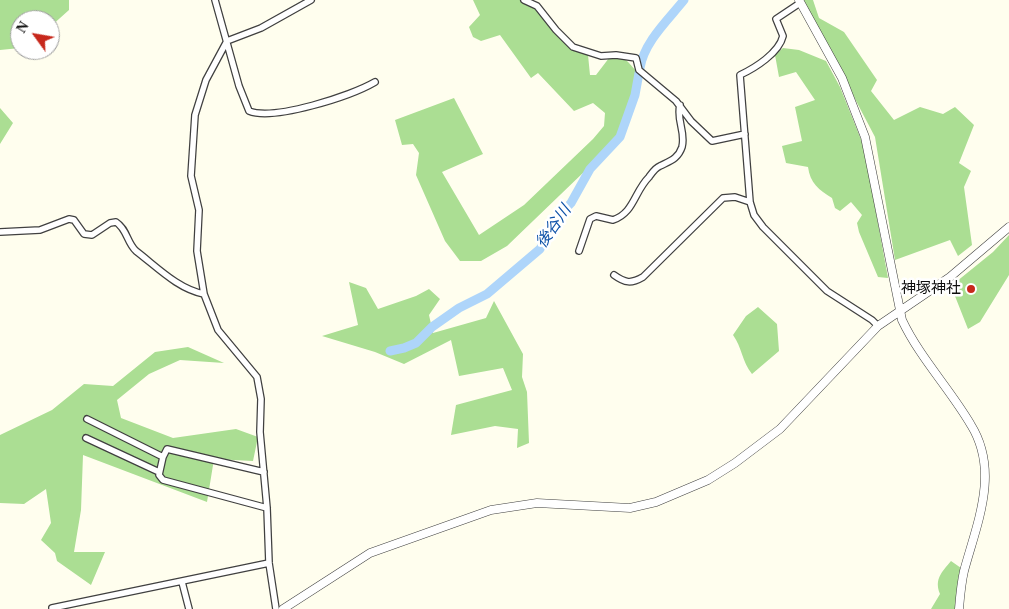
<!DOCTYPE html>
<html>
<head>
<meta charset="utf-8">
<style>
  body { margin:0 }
  #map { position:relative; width:1009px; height:609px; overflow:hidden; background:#fffeee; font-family:"Times New Roman",serif }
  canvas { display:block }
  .north { position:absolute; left:10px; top:10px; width:50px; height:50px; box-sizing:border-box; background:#fff; border:1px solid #9e9e9e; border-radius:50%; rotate:302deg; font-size:14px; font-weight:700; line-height:20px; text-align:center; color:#0d0d0d }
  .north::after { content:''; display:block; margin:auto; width:18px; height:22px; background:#c7281c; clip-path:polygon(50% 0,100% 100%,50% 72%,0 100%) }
</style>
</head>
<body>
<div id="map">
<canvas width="1009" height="609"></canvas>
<div class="north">N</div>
</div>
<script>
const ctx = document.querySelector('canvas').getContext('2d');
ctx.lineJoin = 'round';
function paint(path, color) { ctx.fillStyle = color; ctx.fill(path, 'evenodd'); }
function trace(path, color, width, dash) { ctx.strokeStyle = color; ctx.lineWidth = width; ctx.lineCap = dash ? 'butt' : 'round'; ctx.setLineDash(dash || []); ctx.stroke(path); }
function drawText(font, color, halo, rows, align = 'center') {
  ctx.font = font + ' "Times New Roman","Noto Sans JP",serif'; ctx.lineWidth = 5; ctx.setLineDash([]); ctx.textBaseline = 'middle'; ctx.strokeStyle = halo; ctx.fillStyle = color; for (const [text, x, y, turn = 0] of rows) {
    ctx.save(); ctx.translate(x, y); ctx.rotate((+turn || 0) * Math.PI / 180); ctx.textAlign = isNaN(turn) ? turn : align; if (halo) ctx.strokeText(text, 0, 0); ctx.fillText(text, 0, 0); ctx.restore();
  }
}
paint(new Path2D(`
  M0 0H69V10L50 27V20H20V48L0 50Z
  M473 0H520L534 7 553 32 588 55 590 75H596L609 58C627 57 626 60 637 72 635 96 626 124 613 144L507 246 481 261H460L445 241 416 175 419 153 413 144 402 145 395 120 454 98 483 154 442 172 479 235 524 205 593 139 604 126 605 113 593 103 574 111 538 73 531 78 500 35 481 41 473 37 469 27 480 15Z
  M803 0H813L819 18 844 32 877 80 871 91 894 120 920 107 943 114 955 107 974 125 959 163 971 171 964 187 972 245 958 256 950 240 895 260 875 137Z
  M783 48 799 50 826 61 840 87 864 147 888 278 878 277 859 232 857 223 862 215 851 202 840 211 835 208 832 198C819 190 810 183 808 167L786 163 782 146 802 141 795 107 815 100 796 72 779 77 775 55Z
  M0 108 13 123 0 144Z
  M1009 235V275L980 322 968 329 951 286 993 252Z
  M349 282 366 288 378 309 416 296 429 289 440 299 429 315 433 333 486 318 494 301 523 354 522 377 527 392 529 443 517 448 518 429 495 426 451 435 456 405 512 390 503 368 459 376 451 340 404 364 375 352 322 336 358 325Z
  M758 307 777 324 779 351 752 374C742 362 742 347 733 335L746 316Z
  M188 347 224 363 180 360 149 374 117 400 121 418 173 438 236 429 258 437 253 461 214 459 207 502 83 455 81 510 74 552H105L91 585 57 561 55 553 41 540 51 523 46 489 24 504 0 503V435L52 410 84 384 113 386 155 352Z
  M951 561 961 568 955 609H931L940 594C934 579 942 572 951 561Z`), '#abde93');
trace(new Path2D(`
  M640 68C644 42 668 20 684 0
  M390 351 404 348 416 343 432 327 459 308 487 294 540 249 556 219 571 203 590 169 620 137 635 95 639 73`), '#aed5fa', 9);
const minor = new Path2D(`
  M215 0 239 86 249 111C274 121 351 96 375 82
  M524 0 537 6 556 30 573 47 601 56 616 55 636 58 639 70 676 101 691 121 712 141 745 134
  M800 3 776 19 783 36C779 53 755 68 740 75L750 202 754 215 763 227 827 291 872 320 878 326
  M0 232 40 230 69 219 74 220 84 234 92 235 110 223 116 222C127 229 127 243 136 251 157 267 178 289 204 294
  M579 251 590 219 596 216 613 220C634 213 634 192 649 177 652 173 655 168 660 166 670 161 678 159 682 147 686 132 676 120 680 105
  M614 275C625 283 631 284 643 277L723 198 735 197 750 202
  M87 419 163 457
  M86 438 159 472
  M264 472 167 449 163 457 159 475 163 480 267 508
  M182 582 189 609
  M52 608 269 563
  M276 609 269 563 267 508 260 432 261 399 257 377 218 330 204 294 197 251 199 210 191 176 195 115 206 80 227 41 261 28 311 0`);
const tertiary = new Path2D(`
  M799 0 842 78 865 137 902 320C920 358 950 389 971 425 1000 472 977 523 964 571 961 584 960 597 959 609
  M283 609 370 553 491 510 537 503 630 508 656 502 708 480 735 463 780 429 878 326 950 277 1009 227`);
trace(minor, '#404040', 8);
trace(tertiary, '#404040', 9);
trace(minor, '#fff', 5.5);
trace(tertiary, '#fff', 8);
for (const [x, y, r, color] of [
  [971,289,5,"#c7281c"]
]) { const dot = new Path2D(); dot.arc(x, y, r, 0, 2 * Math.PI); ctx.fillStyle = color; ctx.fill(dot); trace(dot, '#fff', 2); }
drawText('15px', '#0d0d0d', '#fff', [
  ["神塚神社",961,289]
], 'right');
drawText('italic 16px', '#0e52a8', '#fff', [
  ["後谷川",554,227,-55]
]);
</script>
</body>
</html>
